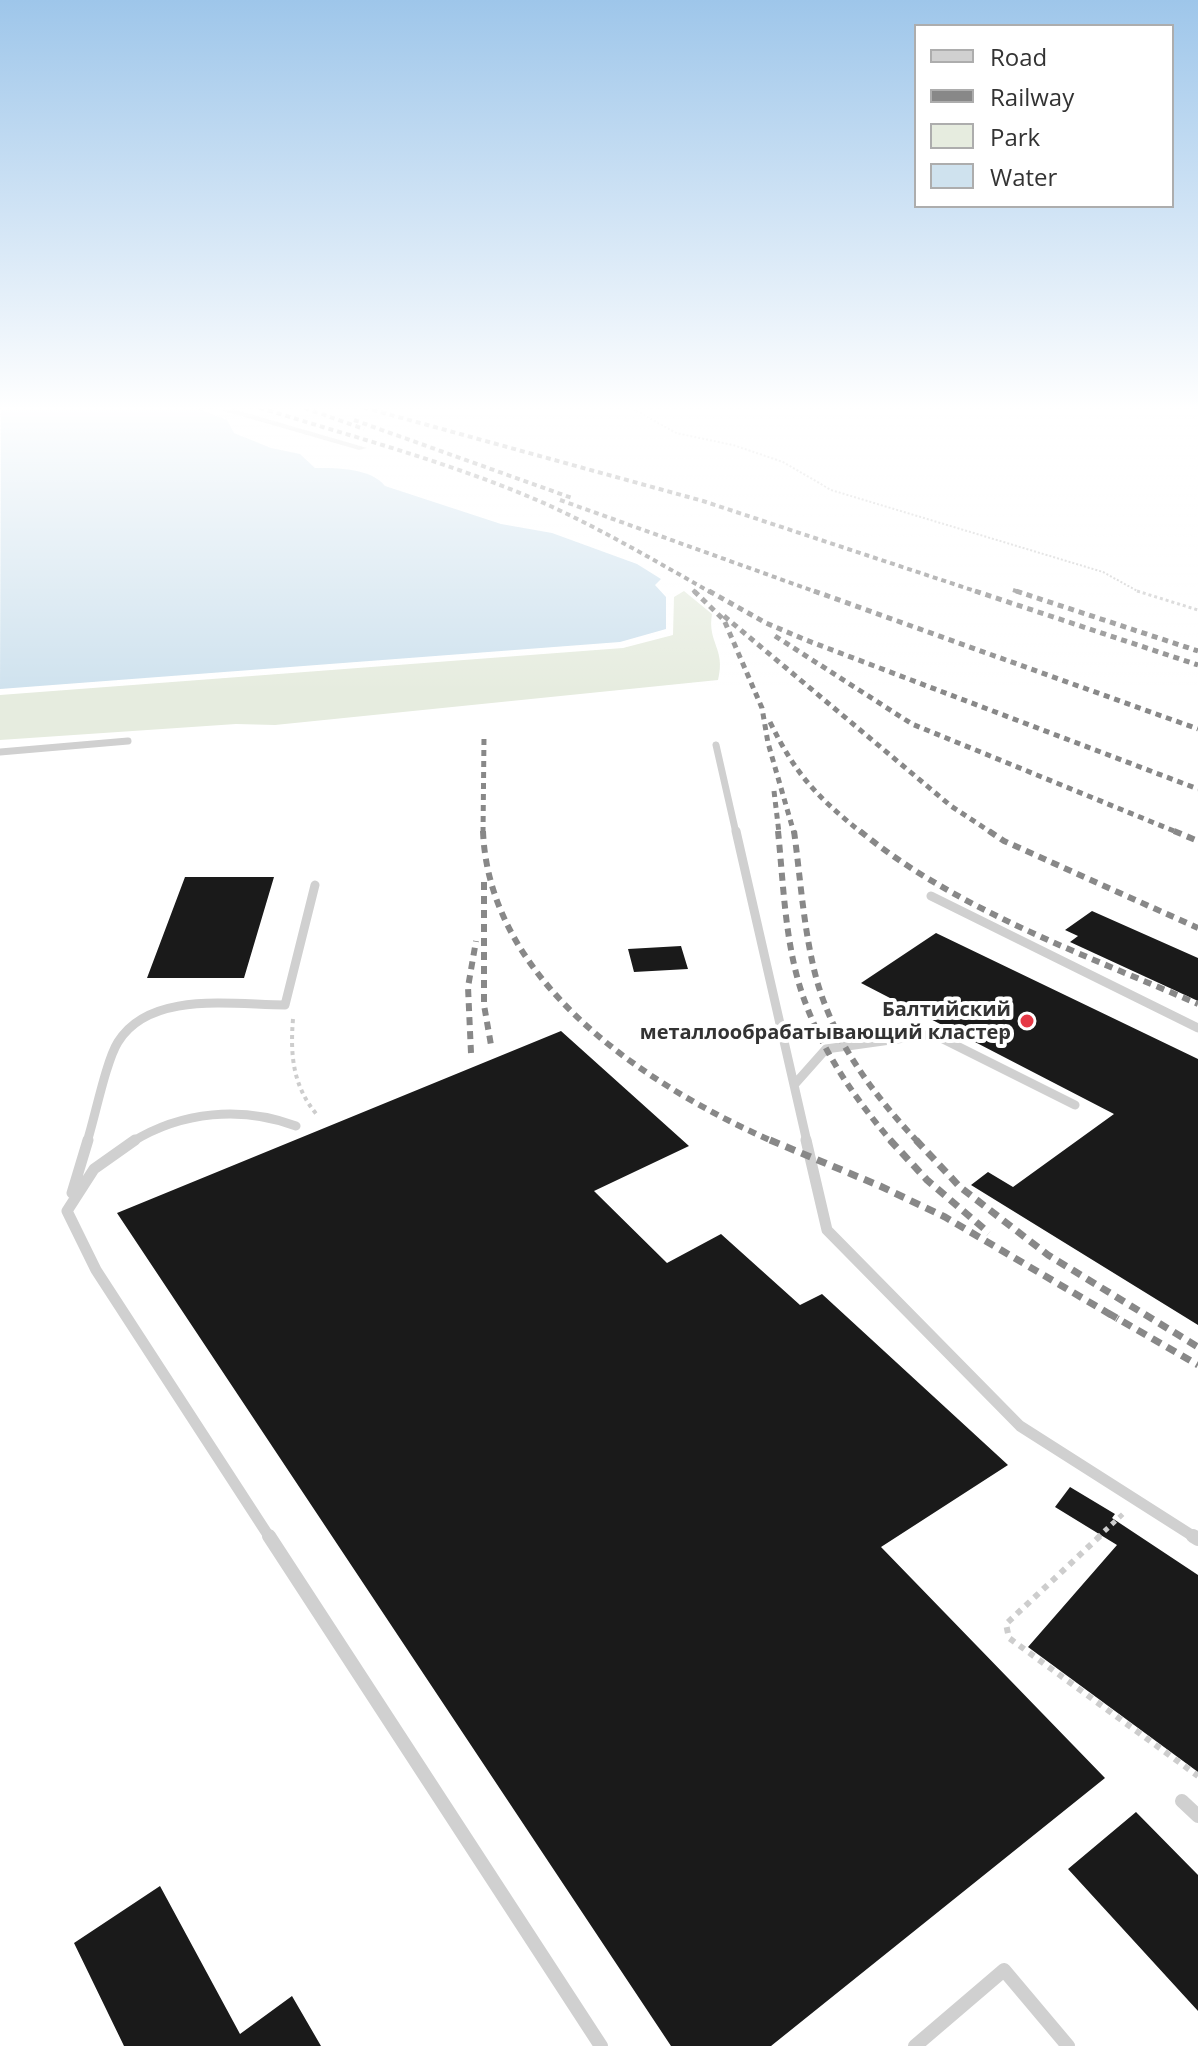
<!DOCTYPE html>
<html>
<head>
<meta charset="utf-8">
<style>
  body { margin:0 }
  #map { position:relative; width:1198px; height:2046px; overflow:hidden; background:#fff; font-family:"Open Sans",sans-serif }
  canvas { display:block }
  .legend { position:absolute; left:914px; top:24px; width:260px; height:184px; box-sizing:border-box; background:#fff; border:2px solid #adadad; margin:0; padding:10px 14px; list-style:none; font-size:24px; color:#333 }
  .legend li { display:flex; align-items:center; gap:16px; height:40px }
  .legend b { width:40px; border:2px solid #adadad }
</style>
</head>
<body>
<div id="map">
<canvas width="1198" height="2046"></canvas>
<ul class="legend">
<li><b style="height:10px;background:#d0d0d0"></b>Road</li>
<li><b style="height:10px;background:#888"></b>Railway</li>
<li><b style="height:22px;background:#e6ecdf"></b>Park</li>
<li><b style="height:22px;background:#cfe2ee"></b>Water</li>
</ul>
</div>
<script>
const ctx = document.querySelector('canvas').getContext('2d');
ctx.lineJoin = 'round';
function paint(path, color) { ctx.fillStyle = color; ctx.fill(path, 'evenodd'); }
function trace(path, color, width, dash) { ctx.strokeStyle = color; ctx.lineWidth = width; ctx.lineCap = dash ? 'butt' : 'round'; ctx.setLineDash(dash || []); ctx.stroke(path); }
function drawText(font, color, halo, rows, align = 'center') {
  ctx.font = font + ' "Open Sans",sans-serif'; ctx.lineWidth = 8; ctx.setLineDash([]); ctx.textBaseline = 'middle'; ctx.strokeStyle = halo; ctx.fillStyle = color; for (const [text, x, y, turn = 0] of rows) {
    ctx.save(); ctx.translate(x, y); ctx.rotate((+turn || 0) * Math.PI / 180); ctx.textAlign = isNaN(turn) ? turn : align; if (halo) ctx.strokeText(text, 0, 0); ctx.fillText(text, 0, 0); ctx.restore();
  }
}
paint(new Path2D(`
  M684 591 712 614C707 643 726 648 718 680L275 725 236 724 0 740V695L623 648 673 635 674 597Z`), '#e6ecdf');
paint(new Path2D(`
  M1 405H188L227 420 234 433 271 448 300 454 315 468C337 468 371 468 385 486L501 524 552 533 637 564 661 579 655 585 666 597V629L620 642 0 689Z`), '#cfe2ee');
paint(new Path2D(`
  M185 877H274L244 978H147Z
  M1092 911 1198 958V1001L1070 942 1078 936 1065 930Z
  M936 933 1198 1059V1325L971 1185 988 1172 1013 1187 1114 1114 861 983Z
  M681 946 688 969 634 972 628 949Z
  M561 1031 689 1146 594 1191 667 1263 721 1234 800 1305 822 1294 1008 1465 881 1547 1105 1778 771 2046H671L117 1213Z
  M1070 1487 1115 1514 1112 1518 1198 1575V1772L1028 1647 1117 1545 1055 1507Z
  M1136 1812 1198 1875V2011L1068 1869Z
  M160 1886 240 2034 292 1996 321 2046H124L74 1943Z`), '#1a1a1a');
trace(new Path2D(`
  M626 405 676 433 733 445 783 462 831 490 1103 572 1141 593`), '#cdcdcd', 2, [2, 2]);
trace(new Path2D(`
  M1137 591 1198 610`), '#cdcdcd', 3, [3, 3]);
trace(new Path2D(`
  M293 1019C290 1056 293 1087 318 1116`), '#cdcdcd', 4, [4, 4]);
trace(new Path2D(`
  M1097 1538 1124 1513`), '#cdcdcd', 5, [5, 5]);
trace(new Path2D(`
  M1100 1536 1006 1624 1009 1638 1198 1776`), '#cdcdcd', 6, [6, 6]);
trace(new Path2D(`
  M716 745 736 833
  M0 752 128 741`), '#d0d0d0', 7);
trace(new Path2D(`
  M736 831 807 1142
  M931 896 1198 1028
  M794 1085 826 1049 933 1034 1075 1105
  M87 1142C95 1117 106 1061 118 1042 150 990 234 1005 285 1005L315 885
  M132 1142C182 1111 242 1106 296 1126`), '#d0d0d0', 9);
trace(new Path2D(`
  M135 1140 94 1169 67 1211 96 1270 270 1538
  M806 1140 827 1230 1020 1426 1196 1538
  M72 1193 88 1140`), '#d0d0d0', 11);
trace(new Path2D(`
  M269 1536 601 2046
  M1193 1536 1198 1539
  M1182 1801 1198 1816
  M915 2046 1004 1970 1068 2046`), '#d0d0d0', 14);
paint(new Path2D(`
  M203 405H219L367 448 359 450Z`), '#d0d0d0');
trace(new Path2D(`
  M251 405C349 436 451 462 546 504 603 530 657 562 712 593
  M296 405 364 429
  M355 405 703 501 981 593
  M354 420 572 498
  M560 500 819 593
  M693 590 696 593
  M1013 590 1022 593`), '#888', 4, [5, 4]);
trace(new Path2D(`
  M694 591 724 620 762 708 768 743 794 833
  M709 591 766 623 806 640 1198 789
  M814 591 1198 729
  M975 591 1198 665
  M1016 591 1198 651
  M724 616 951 806 992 833
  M775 636 912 724 1179 833
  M770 722C796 775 816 796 862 833
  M774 791 779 833
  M483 833 484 737`), '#888', 5, [6, 5]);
trace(new Path2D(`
  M483 831C489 984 649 1087 774 1142
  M778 831C784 889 785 952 807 1007 826 1057 857 1101 892 1142
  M794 831C800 875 803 921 813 965 828 1034 870 1091 918 1142
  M860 831C955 909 1086 955 1198 1004
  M989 831 1004 841 1198 928
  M1174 831 1198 841
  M484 882V1005L491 1045
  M471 1053 468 987 476 941`), '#888', 6, [8, 6]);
trace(new Path2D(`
  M770 1140 880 1186 945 1217 1118 1319
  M890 1140 927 1180 989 1233
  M916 1140 960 1187 1048 1255 1198 1347
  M1108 1313 1198 1365`), '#888', 7, [10, 7]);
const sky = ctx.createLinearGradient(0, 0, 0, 692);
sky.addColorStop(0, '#9ec6ea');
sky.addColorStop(0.59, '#fff');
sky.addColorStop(1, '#ffffff00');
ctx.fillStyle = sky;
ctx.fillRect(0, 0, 1198, 692);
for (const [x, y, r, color] of [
  [1027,1021,8,"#e63946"]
]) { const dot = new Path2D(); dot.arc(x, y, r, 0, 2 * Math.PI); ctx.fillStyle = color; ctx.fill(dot); trace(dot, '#fff', 3); }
drawText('bold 20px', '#333', '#fff', [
  ["Балтийский",1011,1010],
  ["металлообрабатывающий кластер",1011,1033]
], 'right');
</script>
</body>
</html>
